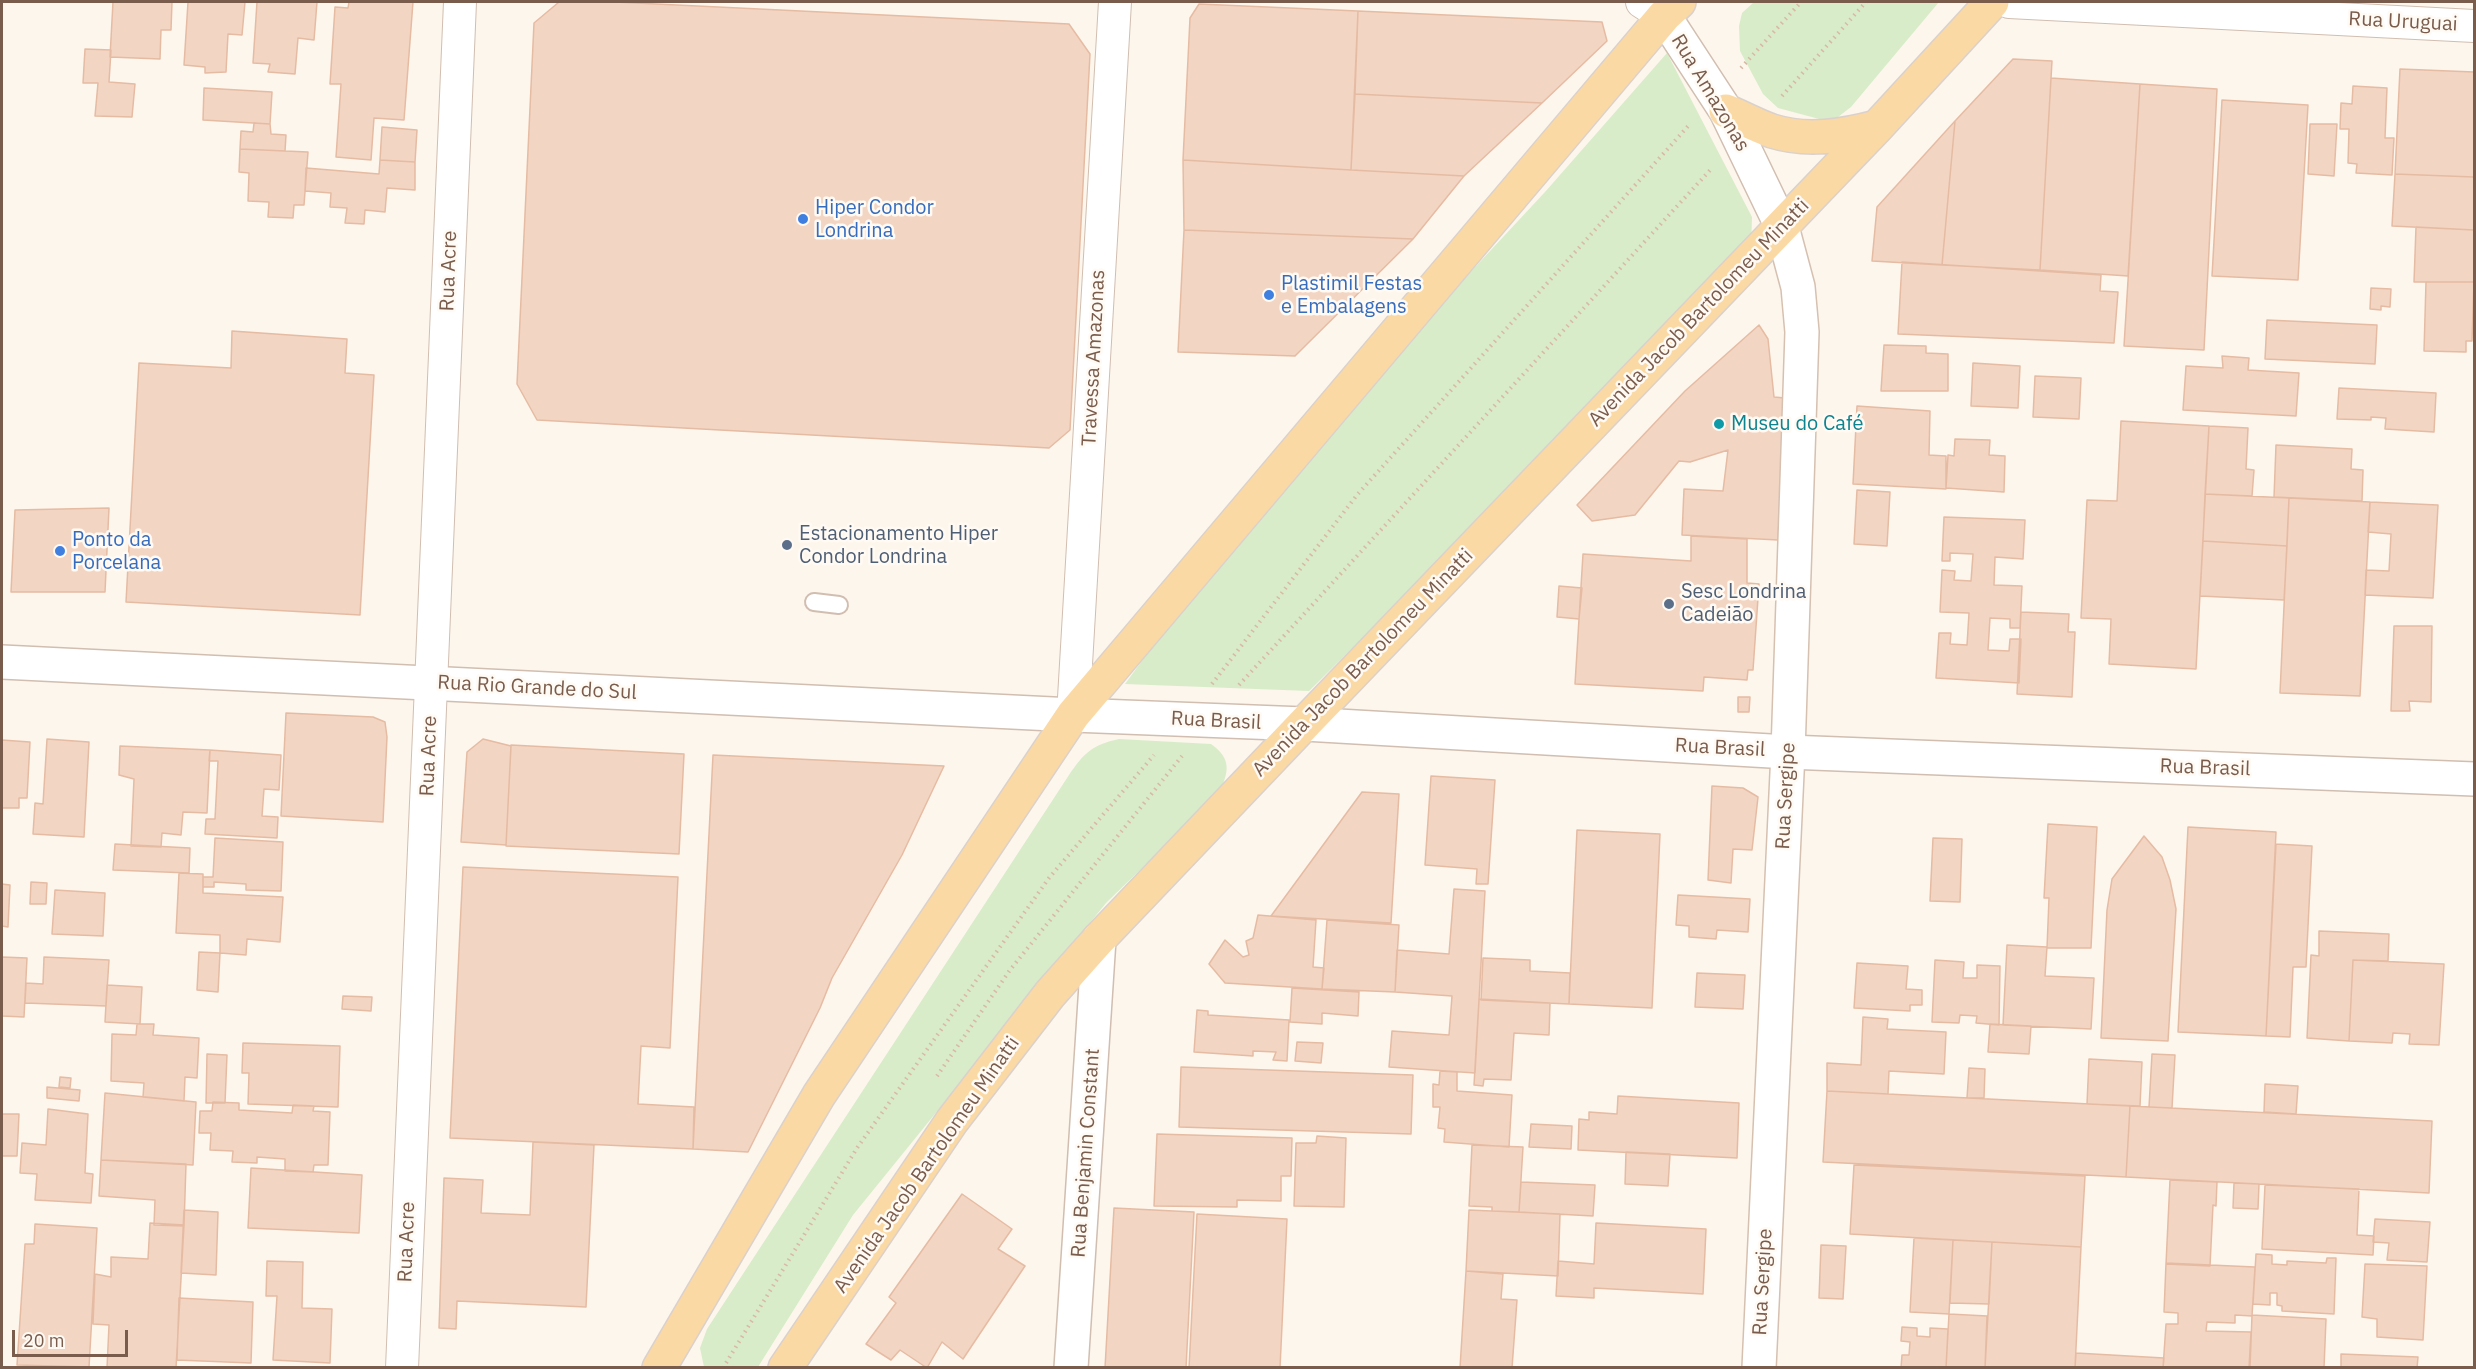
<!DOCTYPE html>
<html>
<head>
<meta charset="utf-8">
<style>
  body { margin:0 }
  #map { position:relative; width:2476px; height:1369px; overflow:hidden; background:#fdf6ec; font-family:"IBM Plex Sans",sans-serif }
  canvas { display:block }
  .frame { position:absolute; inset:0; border:3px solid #7a5c4d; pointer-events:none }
  .scale { position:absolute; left:12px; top:1330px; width:116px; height:27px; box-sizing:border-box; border:3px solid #7a5c4d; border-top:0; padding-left:8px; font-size:18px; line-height:21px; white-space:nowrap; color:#7a5c4d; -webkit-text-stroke:4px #fffaf3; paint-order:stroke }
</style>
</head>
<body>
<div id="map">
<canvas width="2476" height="1369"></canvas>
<div class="frame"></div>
<div class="scale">20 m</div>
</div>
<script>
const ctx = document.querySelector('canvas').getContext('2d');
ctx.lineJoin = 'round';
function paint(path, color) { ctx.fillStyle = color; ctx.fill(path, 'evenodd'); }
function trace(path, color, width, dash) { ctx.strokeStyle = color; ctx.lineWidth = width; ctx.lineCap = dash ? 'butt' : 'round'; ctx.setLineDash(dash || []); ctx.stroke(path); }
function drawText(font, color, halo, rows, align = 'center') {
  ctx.font = font + ' "IBM Plex Sans",sans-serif'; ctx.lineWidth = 5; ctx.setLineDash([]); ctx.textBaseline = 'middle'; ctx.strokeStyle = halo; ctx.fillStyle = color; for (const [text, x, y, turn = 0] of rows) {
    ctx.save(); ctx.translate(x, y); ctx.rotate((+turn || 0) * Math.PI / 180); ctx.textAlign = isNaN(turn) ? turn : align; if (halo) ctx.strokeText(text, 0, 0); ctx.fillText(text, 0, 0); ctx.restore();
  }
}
paint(new Path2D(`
  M1754 2H1939L1851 107 1838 117 1823 120 1778 108 1763 94 1740 51 1739 26 1742 13Z
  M1667 53 1752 217 1751 253 1309 691 1125 684 1231 539 1328 425 1545 192Z
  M1119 739 1211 744C1232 759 1229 772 1219 793L1106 903 853 1215 758 1367H704L700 1348 707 1329 1069 775C1084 753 1092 745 1119 739Z`), '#d8ecc9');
const building = new Path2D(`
  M113 2H172L171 30H161L160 59 110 57Z
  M188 2H245L242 35 228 34 226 72 205 73V67L184 65Z
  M257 2H317L314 40 298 38 295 74 268 72 270 64 253 63Z
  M349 2H413L404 120 374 118 371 160 336 157 341 84H330L335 7 348 8Z
  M559 2H615L1069 24 1090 54 1070 430 1049 448 537 420 517 384 534 23Z
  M1199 4 1358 11 1351 170 1183 160 1190 18Z
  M1358 11 1602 22 1607 41 1542 103 1355 94Z
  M85 49 111 50 109 82 135 84 132 117 95 116 98 83H83Z
  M2013 59 2052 61 2040 270 1942 265 1955 121Z
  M2400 69 2474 72V177L2395 174Z
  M2051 78 2140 84 2128 276 2040 270Z
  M2140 84 2217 89 2204 350 2124 346Z
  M2353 86 2387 88 2385 138H2394L2392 175 2356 173 2357 164 2348 163 2349 129H2340L2341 103 2352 104Z
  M204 88 272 92 270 124 203 120Z
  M1355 94 1542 103 1464 176 1351 170Z
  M2222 100 2308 105 2298 280 2212 276Z
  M1955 121 1942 265 1872 261 1877 207Z
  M254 123 270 124 271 134 286 135 285 151 240 149 241 131 253 132Z
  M2310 124H2337L2334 176 2308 174Z
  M382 127 417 130 415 162 380 160Z
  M240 149 308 152 304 205H294L293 218 268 217 269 202 248 201 249 173 239 172Z
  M380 160 415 162V190L387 188 385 212 365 210 364 224 345 223 347 208 330 207 331 193 305 191 306 168 379 174Z
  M1183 160 1351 170 1464 176 1413 239 1184 230Z
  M2395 174 2474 177V230L2392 226Z
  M2416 227 2474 230V282H2414Z
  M1184 230 1413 239 1295 356 1178 352Z
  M1902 262 2101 275 2100 291 2118 292 2114 343 1898 334Z
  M2426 282H2474L2472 341H2466V352L2424 351Z
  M2371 288 2391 289 2390 307 2381 306V310L2370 309Z
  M2267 320 2377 325 2375 364 2265 359Z
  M1759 325 1768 339 1774 397 1785 398 1778 540 1682 535 1684 489 1723 491 1728 450 1690 462 1679 461 1635 515 1592 521 1577 505 1685 391Z
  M232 331 347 339 345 373 374 375 360 615 126 602 139 363 231 368Z
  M1884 345 1926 346V353L1948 354V391H1881Z
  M2222 356 2249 358 2248 370 2299 373 2296 416 2183 410 2186 366 2223 368Z
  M1973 363 2020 366 2018 408 1971 406Z
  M2035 376 2081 378 2079 419 2033 417Z
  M2339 388 2436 393 2434 432 2385 429 2386 418 2371 417V420L2337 419Z
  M1857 406 1930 411 1929 455 1946 456V489L1853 484Z
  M2121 421 2209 426 2196 669 2109 664 2111 619 2081 618 2087 500 2117 501Z
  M2209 426 2248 428 2246 469 2254 470 2252 496 2205 494Z
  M1955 439 1990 440 1989 455 2005 456 2004 492 1946 488 1948 455 1954 456Z
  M2276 445 2352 449 2351 469 2363 470 2362 501 2274 497Z
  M1857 490 1890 492 1887 546 1854 544Z
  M2205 494 2289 498 2287 546 2203 541Z
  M2289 498 2370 502 2360 696 2280 693Z
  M2370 502 2438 505 2433 598 2365 595 2366 570 2389 571 2391 534 2368 532Z
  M109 508 105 592H11L15 510Z
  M1944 517 2025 520 2023 559 1995 557 1994 585 2022 586 2020 628H2010V619L1990 618 1988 650 2009 651 2010 639H2021L2019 683 1936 678 1939 633H1951L1950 644 1967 645 1969 613 1940 612 1942 570 1955 571 1954 580 1971 581 1973 554 1950 553V561H1942Z
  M1691 536 1747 539V583L1759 584 1753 670H1748L1747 680 1704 677 1703 691 1575 684 1583 554 1691 561Z
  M2203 541 2287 546 2284 600 2200 596Z
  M1559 586 1582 588 1579 619 1557 617Z
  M2021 612 2069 614 2068 632H2075L2072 697 2017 694Z
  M2394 626H2432L2431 702 2409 701 2410 711H2391Z
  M1738 697H1750L1749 712H1738Z
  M286 713 373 717 385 722 387 737 383 822 281 816Z
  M47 739 89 742 84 837 33 834 35 803 43 804Z
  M483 739 511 746 506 845 461 842 467 752Z
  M2 740 30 742 27 798H19V808H2Z
  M511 745 684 754 679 854 506 846Z
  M120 746 210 750 207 813 183 812 181 835 162 833 161 847 131 846 134 779 119 775Z
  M210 750 281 755 279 790 264 789 262 816 278 817 277 838 205 834 206 819H215L218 761H209Z
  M713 755 944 766 902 855 832 978 820 1008 748 1152 693 1149Z
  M1431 776 1495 780 1488 884H1476L1477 869 1425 865Z
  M1712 786 1743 788 1758 797 1752 850 1733 849 1731 883 1708 880Z
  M1362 792 1399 794 1391 923 1271 916Z
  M2048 824 2097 827 2091 948H2047L2049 898H2044Z
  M2188 827 2276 832 2266 1036 2178 1032Z
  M1577 830 1660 834 1652 1008 1569 1004Z
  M2144 836 2162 857 2170 880 2176 909 2168 1041 2101 1038 2107 910 2112 879Z
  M215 838 283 842 281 891 246 890V884L214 882V887H203V877H213Z
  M1933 838 1962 839 1960 902 1930 901Z
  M115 844 190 848 189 873 113 870Z
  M2276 844 2312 846 2306 967H2293L2290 1037 2266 1036Z
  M463 867 678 877 670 1048 641 1046 638 1104 694 1107 693 1149 450 1138Z
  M179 873 203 874V893L283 897 280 942 247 939 246 955 220 953V935L176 933Z
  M31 882 47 883 46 904H30Z
  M2 884 10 885 8 927 2 926Z
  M1454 889 1485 891 1475 1073 1389 1067 1392 1031 1449 1035 1452 996 1395 992 1397 950 1449 954Z
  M55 890 105 893 103 936 52 934Z
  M1678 895 1750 899 1748 932 1717 930 1716 939 1689 937V926L1676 925Z
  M1258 915 1316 920 1313 967 1324 968 1322 989 1225 983 1209 964 1225 940 1243 957 1249 955 1246 941 1253 938Z
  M1327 920 1399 925 1395 992 1322 989Z
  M2319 931 2389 934 2388 961 2353 960 2349 1041 2307 1038 2311 955 2319 956Z
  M2007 945 2047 947 2045 976 2094 978 2091 1029 2003 1025Z
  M199 952 220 953 218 992 197 990Z
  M2 957 27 958 24 1017 2 1016Z
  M44 957 109 960 106 1006 25 1003 26 983 43 984Z
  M1483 958 1530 960V971L1570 973 1569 1004 1481 1000Z
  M1935 960 1964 962 1963 978H1977V965L2000 966 1999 1025 1976 1023 1977 1016 1960 1015 1959 1023 1932 1022Z
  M2353 960 2444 964 2439 1045 2409 1044 2410 1034 2393 1033 2392 1043 2349 1041Z
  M1857 963 1908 966 1906 989 1922 990V1005H1910V1011L1854 1008Z
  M1697 973 1745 975 1743 1009 1695 1007Z
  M107 985 142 987 140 1024 105 1022Z
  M1292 988 1359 992 1358 1016 1322 1013V1024L1290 1022Z
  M343 996 372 997 371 1011 342 1009Z
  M1479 999 1550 1003 1549 1035 1514 1033 1511 1080 1484 1079 1483 1086 1474 1085Z
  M1197 1010 1208 1011V1015L1289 1020 1287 1061 1273 1060 1276 1052 1253 1051V1056L1194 1052Z
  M1863 1017 1888 1019 1887 1029 1946 1032 1944 1074 1889 1071 1888 1094 1827 1091V1063L1861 1065Z
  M137 1024H154L153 1035 199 1038 197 1078 185 1077 184 1101 143 1097 144 1083 111 1081 112 1034 136 1035Z
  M1990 1024 2031 1026 2029 1054 1988 1052Z
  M1297 1042 1323 1043 1321 1063 1295 1061Z
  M243 1043 340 1046 338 1107 248 1104 249 1073H242Z
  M207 1054 227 1055 225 1103H206Z
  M2152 1054 2175 1055 2172 1108 2149 1107Z
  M2089 1059 2142 1062 2140 1106 2087 1104Z
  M1181 1067 1413 1075 1411 1134 1179 1127Z
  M1969 1068 1985 1069 1984 1098H1967Z
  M1440 1071 1457 1072V1091L1512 1095 1509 1147 1444 1142 1445 1129 1438 1128 1440 1107H1433V1084L1439 1085Z
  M60 1077 71 1078 70 1088 59 1087Z
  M2265 1084 2298 1086 2296 1114 2264 1112Z
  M47 1087 80 1090 79 1101 47 1098Z
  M1827 1091 2130 1106 2126 1177 1823 1162Z
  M105 1093 196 1102 193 1165 101 1160Z
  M1618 1096 1739 1103 1737 1158 1578 1150 1579 1119 1589 1120V1112L1617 1114Z
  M213 1102 239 1103V1110L292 1113 293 1105 314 1106 313 1111 330 1112 328 1165H314L313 1172 285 1171V1159L257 1157V1163L232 1162 233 1151 210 1150 211 1133H199L200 1111H212Z
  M2130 1106 2432 1121 2429 1193 2126 1177Z
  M48 1109 88 1114 85 1173 93 1174 91 1203 35 1200 37 1174 20 1173 22 1143 46 1145Z
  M2 1114H19L17 1156H2Z
  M1531 1124 1572 1126 1571 1149 1529 1147Z
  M1157 1134 1292 1138 1291 1176H1281V1201L1237 1200V1207L1154 1206Z
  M1317 1136 1346 1138 1344 1207 1294 1206 1296 1143H1316Z
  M533 1142 594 1145 586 1307 457 1301 456 1329 439 1328 444 1178 483 1180 481 1213 530 1215Z
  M1472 1145 1523 1147 1519 1212 1492 1211V1207L1469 1206Z
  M1626 1152 1670 1154 1668 1186 1625 1184Z
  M101 1160 186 1164 184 1226 154 1225 155 1200 99 1196Z
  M1854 1165 2085 1176 2081 1247 1850 1234Z
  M251 1168 362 1175 359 1233 248 1228Z
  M2170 1180 2217 1182 2216 1206 2213 1205 2210 1266 2166 1264Z
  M1521 1182 1595 1185 1593 1216 1519 1212Z
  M2234 1183 2259 1184 2258 1209 2233 1208Z
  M2265 1185 2359 1189 2357 1235 2374 1236 2373 1255 2262 1249Z
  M962 1194 1012 1229 998 1249 1025 1266 963 1359 942 1342 927 1368 900 1350 891 1360 866 1344 896 1303 889 1297Z
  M1114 1208 1194 1212 1186 1368H1105Z
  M184 1210 218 1212 216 1275 181 1273Z
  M1469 1210 1560 1214 1558 1276 1466 1271Z
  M1197 1214 1287 1219 1280 1368H1189Z
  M2375 1219 2430 1222 2427 1262 2387 1260 2389 1243 2373 1242Z
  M150 1223 184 1225 176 1368H107L109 1325 93 1324 95 1274 111 1277V1257L148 1259Z
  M1596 1223 1706 1229 1703 1294 1594 1288V1298L1556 1296 1558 1261 1594 1264Z
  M35 1224 97 1228 89 1367 17 1365 25 1244H34Z
  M1914 1238 1953 1240 1949 1314 1910 1312Z
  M1953 1240 1992 1242 1989 1304 1950 1303Z
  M1992 1242 2081 1247 2075 1368H1985Z
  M1821 1245 1846 1246 1843 1299 1819 1298Z
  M2256 1254 2272 1255V1264L2287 1265V1261L2326 1263 2327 1258H2336L2334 1314 2282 1311V1306L2277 1305V1293H2270V1305L2253 1304Z
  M267 1261 303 1262 302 1308 332 1309 330 1363 273 1360 277 1296H266Z
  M2166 1263 2255 1267 2252 1316 2235 1315V1323L2207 1322 2206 1331 2251 1332 2249 1368H2163L2166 1324H2178V1313L2164 1312Z
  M2365 1264 2427 1266 2423 1340 2377 1337V1319L2362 1317Z
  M1466 1271 1503 1274 1501 1299 1517 1300 1512 1368H1460Z
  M179 1298 253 1302 251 1363 177 1360Z
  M1949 1314 1987 1316 1985 1368H1946Z
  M2252 1315 2326 1319 2324 1368H2250Z
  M1902 1327 1917 1328V1336L1930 1337V1328L1948 1329 1946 1368H1901L1902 1355H1909L1910 1342 1901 1341Z
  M2076 1353 2164 1358 2163 1368H2075Z
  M2341 1354 2418 1357 2417 1368H2341Z`);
paint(building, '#f3d5c3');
trace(building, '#e6bba3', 1.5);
const service = new Path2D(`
  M814 602 839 605`);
const minor = new Path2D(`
  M1642 2 1664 16
  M2009 2 2474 26
  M1073 715 1115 2
  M402 1368 460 2`);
const tertiary = new Path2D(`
  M1664 16 1726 111 1782 227
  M2 662 1073 715 1304 724 1788 752 2474 779
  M1071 1368 1099 939`);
const secondary = new Path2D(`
  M1759 1368 1788 752 1802 332 1798 287 1782 227`);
const primary = new Path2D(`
  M1726 111C1741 117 1757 126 1772 131 1807 142 1843 136 1877 127
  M659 1368 819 1095 1073 715 1664 16 1679 2
  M785 1368 952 1121 1050 994 1099 939 1304 724 1877 127 1992 2`);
trace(service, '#d1beb0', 20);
trace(minor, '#d1beb0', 34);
trace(tertiary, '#d1beb0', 36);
trace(secondary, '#d6c0b0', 36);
trace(primary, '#dad1cd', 36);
trace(new Path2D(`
  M1741 68 1801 2
  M1782 96 1866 2
  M1212 684 1357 495 1690 124
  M1239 685 1712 168
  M937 1076 1010 970 1182 756
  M723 1368 857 1148 1049 878 1154 755`), '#d9b8a5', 4, [1.5, 4.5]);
trace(service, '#fff', 16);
trace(minor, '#fff', 32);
trace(tertiary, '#fff', 33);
trace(secondary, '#fff', 33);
trace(primary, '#fbd9a5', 33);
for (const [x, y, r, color] of [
  [803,219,6,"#3f7fe0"],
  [1269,295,6,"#3f7fe0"],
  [1719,424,6,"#0f9aa8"],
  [787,545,6,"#5c6f8a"],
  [60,551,6,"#3f7fe0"],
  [1669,604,6,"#5c6f8a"]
]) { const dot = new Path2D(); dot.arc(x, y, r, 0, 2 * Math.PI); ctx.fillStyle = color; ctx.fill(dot); trace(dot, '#fffaf3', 2); }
drawText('20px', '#7a5c4d', '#fffaf3', [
  ["Rua Uruguai",2403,22,3],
  ["Rua Amazonas",1710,93,59],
  ["Rua Acre",449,271,-88],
  ["Avenida Jacob Bartolomeu Minatti",1699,313,-46],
  ["Travessa Amazonas",1094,358,-87],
  ["Avenida Jacob Bartolomeu Minatti",1363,663,-46],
  ["Rua Rio Grande do Sul",537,688,3],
  ["Rua Brasil",1216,721,3],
  ["Rua Brasil",1720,748,3],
  ["Rua Acre",429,756,-88],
  ["Rua Brasil",2205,768,2],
  ["Rua Sergipe",1786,796,-87],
  ["Rua Benjamin Constant",1086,1153,-86],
  ["Avenida Jacob Bartolomeu Minatti",927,1165,-55],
  ["Rua Acre",407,1242,-88],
  ["Rua Sergipe",1763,1282,-87]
]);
drawText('20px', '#366cbe', '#fffaf3', [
  ["Hiper Condor",815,208],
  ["Londrina",815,231],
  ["Plastimil Festas",1281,284],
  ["e Embalagens",1281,307],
  ["Ponto da",72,540],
  ["Porcelana",72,563]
], 'left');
drawText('20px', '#0d838f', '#fffaf3', [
  ["Museu do Café",1731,424]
], 'left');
drawText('20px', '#4e5e75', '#fffaf3', [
  ["Estacionamento Hiper",799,534],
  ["Condor Londrina",799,557],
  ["Sesc Londrina",1681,592],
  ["Cadeião",1681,615]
], 'left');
</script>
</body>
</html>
